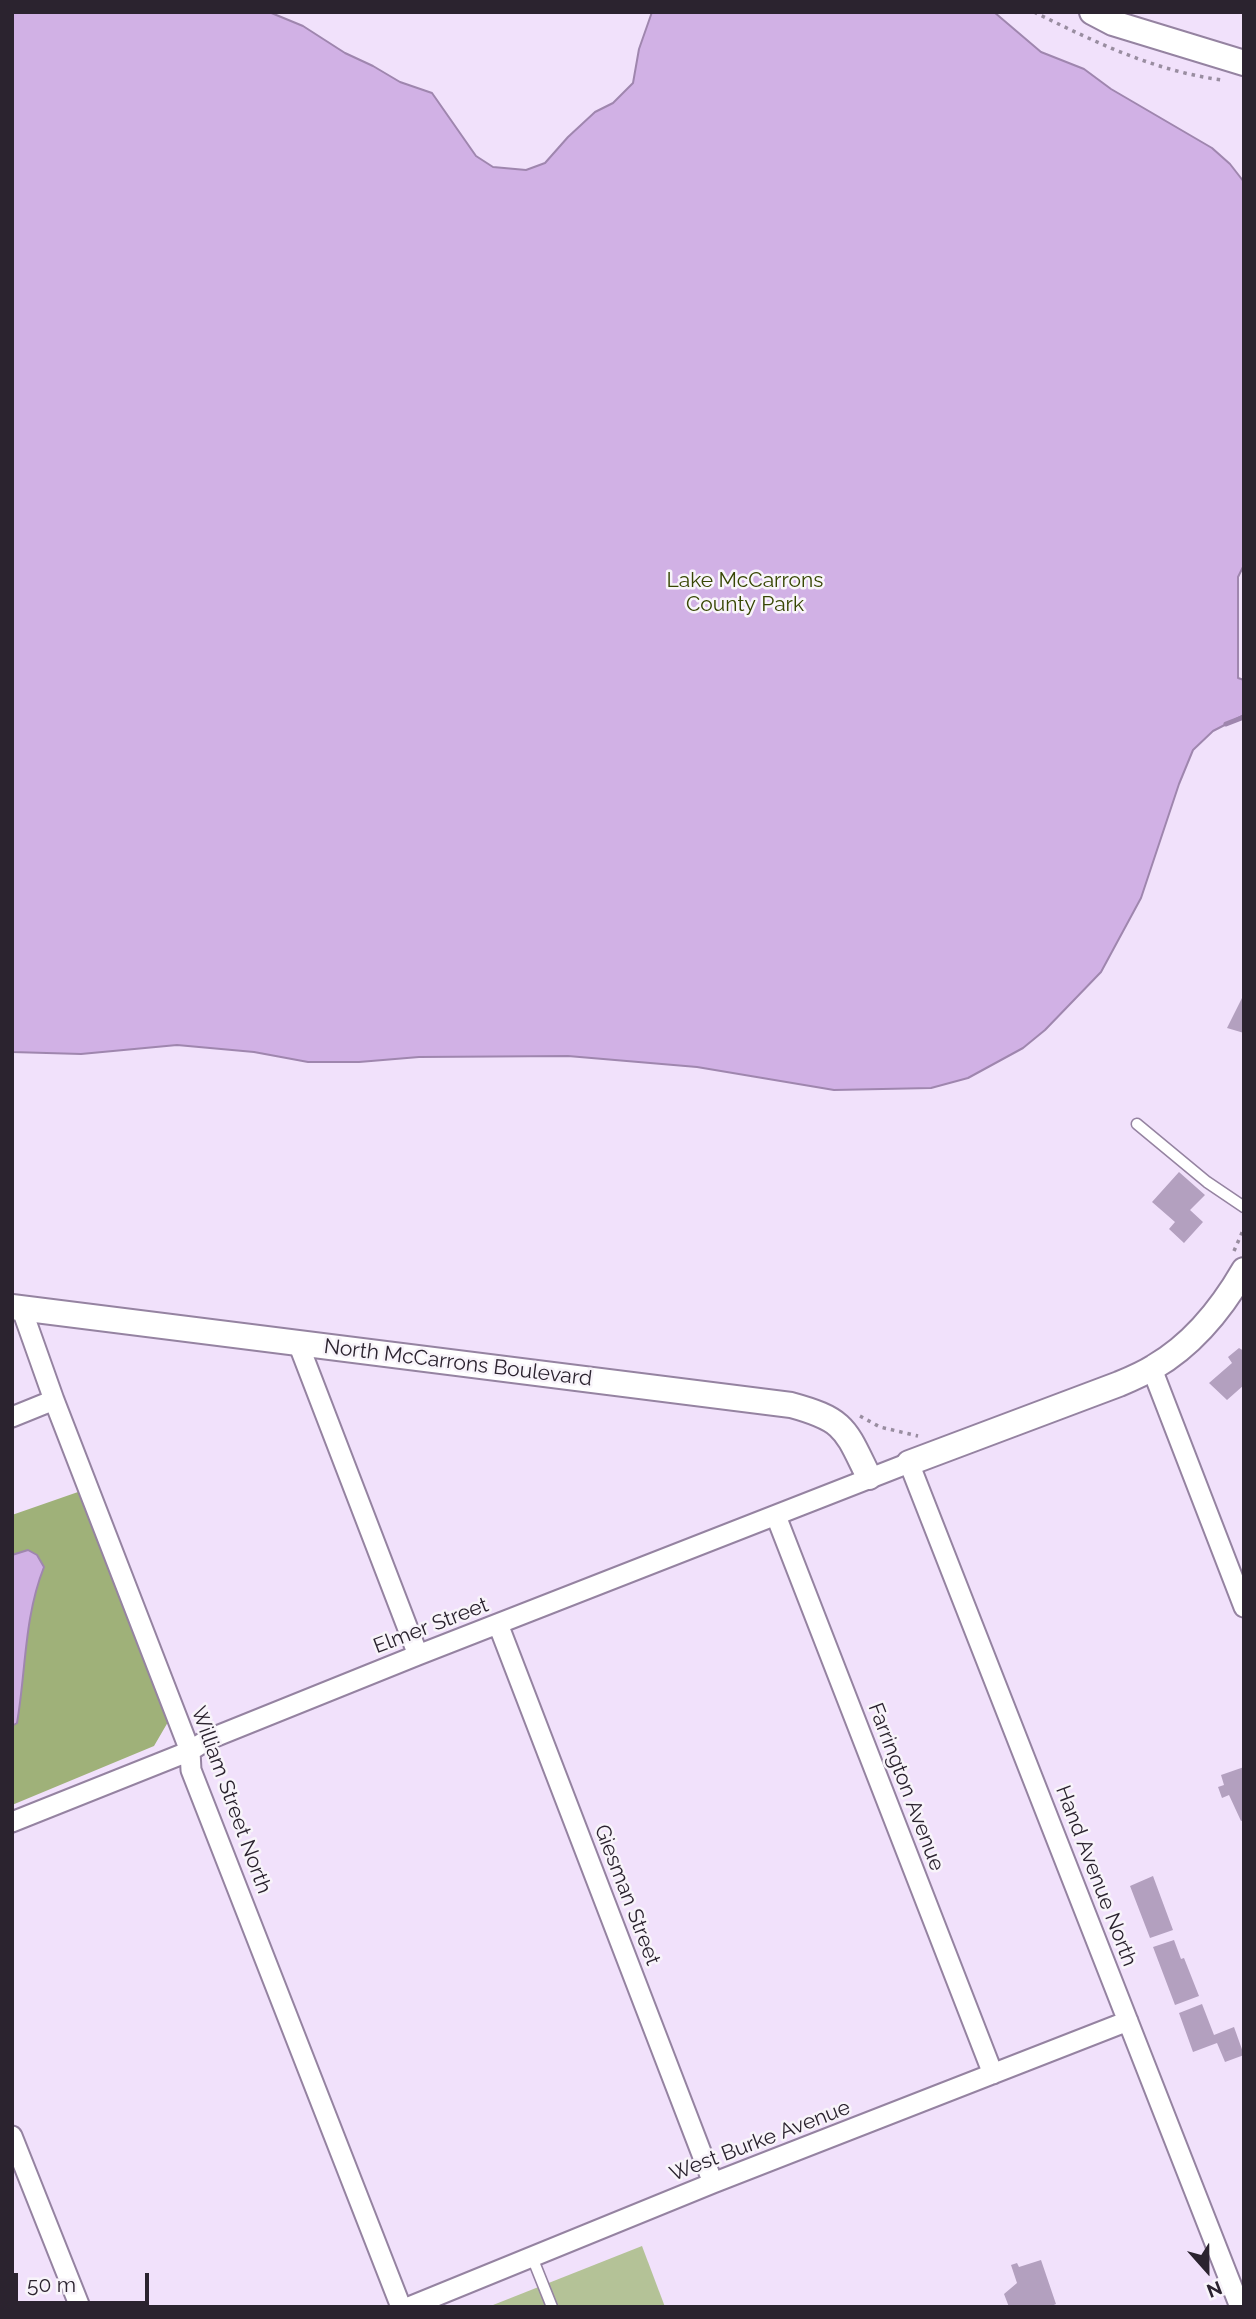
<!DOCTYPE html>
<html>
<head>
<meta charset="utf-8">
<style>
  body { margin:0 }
  #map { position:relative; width:1256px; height:2319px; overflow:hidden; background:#f1e1fb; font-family:Raleway,sans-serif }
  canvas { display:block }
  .frame { position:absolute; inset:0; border:14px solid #2b232f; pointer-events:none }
  .north { position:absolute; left:1172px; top:2235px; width:70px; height:70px; -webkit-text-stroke:5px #f8f4fa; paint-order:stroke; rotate:159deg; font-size:19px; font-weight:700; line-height:28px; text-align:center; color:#2b232f }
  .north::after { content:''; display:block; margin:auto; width:24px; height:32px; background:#2b232f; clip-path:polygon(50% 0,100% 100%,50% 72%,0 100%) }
  .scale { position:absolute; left:14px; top:2273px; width:135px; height:32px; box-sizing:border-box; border:4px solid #2b232f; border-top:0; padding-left:9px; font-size:21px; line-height:24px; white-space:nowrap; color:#2b232f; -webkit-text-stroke:5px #f8f4fa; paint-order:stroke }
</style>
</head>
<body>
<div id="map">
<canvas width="1256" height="2319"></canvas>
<div class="frame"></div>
<div class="north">N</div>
<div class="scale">50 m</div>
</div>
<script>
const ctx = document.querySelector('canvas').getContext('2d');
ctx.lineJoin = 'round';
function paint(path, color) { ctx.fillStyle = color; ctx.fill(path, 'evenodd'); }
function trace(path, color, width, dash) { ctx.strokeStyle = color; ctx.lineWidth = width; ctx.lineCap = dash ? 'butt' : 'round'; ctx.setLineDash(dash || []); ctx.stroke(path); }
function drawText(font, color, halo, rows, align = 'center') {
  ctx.font = font + ' Raleway,sans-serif'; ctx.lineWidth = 5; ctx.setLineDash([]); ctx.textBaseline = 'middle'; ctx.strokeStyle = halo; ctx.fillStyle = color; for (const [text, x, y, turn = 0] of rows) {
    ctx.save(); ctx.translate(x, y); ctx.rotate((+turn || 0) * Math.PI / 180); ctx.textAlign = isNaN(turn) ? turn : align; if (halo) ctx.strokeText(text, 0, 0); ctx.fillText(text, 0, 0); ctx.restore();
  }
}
paint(new Path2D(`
  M642 2246 665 2307H488Z`), '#b4c297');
paint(new Path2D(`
  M78 1492 168 1722 154 1746 12 1805V1726L17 1723C26 1671 24 1617 44 1567L12 1555V1515Z`), '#9fb179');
const water = new Path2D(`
  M12 12H269L303 26 345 53 373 66 400 82 432 93 476 156 493 167 526 170 545 163 568 137 595 112 613 103 633 83 639 49 652 12H994L1041 52 1084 69 1111 89 1212 148 1230 164 1244 182V565L1238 577V678L1244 680V715L1213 731 1193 750 1179 784 1141 898 1101 972 1045 1030 1023 1048 968 1078 931 1088 834 1090 697 1067 568 1056 419 1057 359 1062H308L254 1052 177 1045 81 1054 12 1052Z
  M28 1550 37 1555 44 1567C24 1617 26 1671 17 1723L12 1726V1555Z`);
paint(water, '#d1b1e5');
trace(water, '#9f86ae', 2);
trace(new Path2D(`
  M1226 724 1244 717`), '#9f86ae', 5);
paint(new Path2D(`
  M1244 994V1033L1227 1028Z
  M1179 1172 1205 1195 1190 1210 1203 1222 1184 1243 1169 1229 1175 1222 1152 1202Z
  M1239 1348 1244 1351V1385L1227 1400 1209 1383 1232 1363 1228 1357Z
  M1244 1767V1820L1241 1821 1229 1795 1222 1798 1218 1787 1224 1785 1221 1775Z
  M1153 1876 1173 1930 1150 1938 1130 1886Z
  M1174 1940 1181 1959 1184 1958 1199 1996 1175 2005 1153 1947Z
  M1202 2004 1214 2035 1234 2027 1244 2055 1225 2062 1217 2043 1193 2052 1179 2013Z
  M1041 2260 1056 2304 1049 2307H1009L1004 2294 1017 2283 1011 2265 1017 2263 1019 2267Z`), '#b3a0bf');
const service = new Path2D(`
  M1137 1124 1207 1182 1244 1207
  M532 2257 552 2307`);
const minor = new Path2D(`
  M21 1307 54 1400 190 1751 191 1770 401 2307
  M298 1343 418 1655
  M1152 1369 1244 1607
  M12 1417 54 1400
  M776 1516 993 2074
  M498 1624 713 2183
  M12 1822 190 1751 207 1740 418 1655 909 1463 1240 2307
  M12 2136 80 2307
  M409 2307 713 2183 1128 2021`);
const tertiary = new Path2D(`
  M1092 12 1113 23 1244 63
  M12 1307 791 1405C846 1420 845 1429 869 1477
  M909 1463 1119 1384C1131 1379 1143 1374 1154 1367 1192 1345 1222 1308 1244 1270`);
trace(service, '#9583a1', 13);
trace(minor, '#9583a1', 23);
trace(tertiary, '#9583a1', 28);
trace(new Path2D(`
  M1034 12C1095 42 1154 71 1222 80
  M1234 1251 1244 1228
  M860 1416 880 1427 918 1436`), '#998da0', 3.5, [3.5, 5]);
trace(service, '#fff', 10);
trace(minor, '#fff', 19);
trace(tertiary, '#fff', 24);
drawText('21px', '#374603', '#f8f4fa', [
  ["Lake McCarrons",745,581],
  ["County Park",745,605]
]);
drawText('21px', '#2b232f', '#f8f4fa', [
  ["North McCarrons Boulevard",458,1363,7],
  ["Elmer Street",431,1626,-21],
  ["Farrington Avenue",906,1787,69],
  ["William Street North",231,1800,70],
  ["Hand Avenue North",1096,1876,69],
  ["Giesman Street",627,1895,69],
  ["West Burke Avenue",760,2141,-21]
]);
</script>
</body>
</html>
